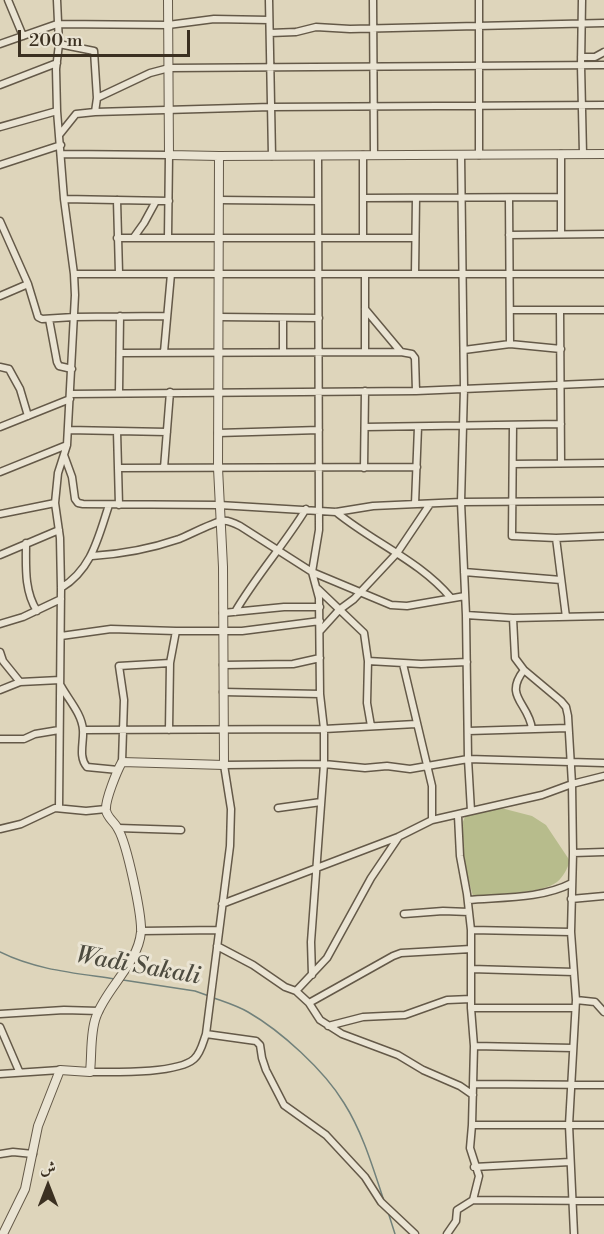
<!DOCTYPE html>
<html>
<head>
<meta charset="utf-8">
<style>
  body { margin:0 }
  #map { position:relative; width:604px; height:1234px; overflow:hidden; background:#ded5bb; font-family:"Libre Bodoni",Amiri,serif }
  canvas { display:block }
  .north { position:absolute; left:18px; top:1156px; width:60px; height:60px; -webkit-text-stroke:4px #eae4d3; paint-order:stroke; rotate:0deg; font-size:16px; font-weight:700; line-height:24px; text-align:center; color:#3b3021 }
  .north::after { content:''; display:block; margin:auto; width:21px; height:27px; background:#3b3021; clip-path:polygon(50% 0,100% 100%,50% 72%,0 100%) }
  .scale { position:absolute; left:18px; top:30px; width:172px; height:27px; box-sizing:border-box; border:3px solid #3b3021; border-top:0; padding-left:8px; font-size:18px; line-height:21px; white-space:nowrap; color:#3b3021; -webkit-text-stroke:4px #eae4d3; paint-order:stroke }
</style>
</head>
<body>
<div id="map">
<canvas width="604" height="1234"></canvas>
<div class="north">ش</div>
<div class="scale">200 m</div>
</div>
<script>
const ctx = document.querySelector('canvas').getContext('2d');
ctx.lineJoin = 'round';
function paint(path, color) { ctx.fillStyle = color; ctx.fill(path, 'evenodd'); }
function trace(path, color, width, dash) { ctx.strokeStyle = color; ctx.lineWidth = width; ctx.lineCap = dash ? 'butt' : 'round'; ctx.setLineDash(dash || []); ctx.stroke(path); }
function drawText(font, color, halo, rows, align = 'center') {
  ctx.font = font + ' "Libre Bodoni",serif'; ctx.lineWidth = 6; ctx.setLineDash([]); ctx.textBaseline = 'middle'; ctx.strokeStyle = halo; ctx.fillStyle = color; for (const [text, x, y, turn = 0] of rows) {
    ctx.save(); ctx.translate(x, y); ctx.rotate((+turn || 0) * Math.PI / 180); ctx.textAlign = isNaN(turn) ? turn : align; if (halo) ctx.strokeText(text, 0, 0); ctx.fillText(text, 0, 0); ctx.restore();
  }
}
paint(new Path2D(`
  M501 808 532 816 546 825 570 861C567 869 564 876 557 882 542 894 493 894 473 896 468 876 453 831 467 814Z`), '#b7bc8c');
trace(new Path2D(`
  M0 952C36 970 75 973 115 979
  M123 980 195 991 209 996
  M214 998C225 1002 238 1006 248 1012 281 1031 324 1070 344 1103 363 1133 373 1168 384 1201
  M388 1212 395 1234`), '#71817b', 1.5);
const minor = new Path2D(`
  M8 0 23 36
  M57 0 59 44 56 69 57 111 64 199 74 274 75 295 67 445 58 473 55 503 60 538 61 588 59 808
  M269 0 272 156
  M373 0 374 155
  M479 0V155
  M582 0 581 65 583 154
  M270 33 296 32 316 27 350 29 604 23
  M0 44 57 24 168 25 214 19 269 20
  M59 44 94 51 97 98 95 112
  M581 57H595L604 52
  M0 85 57 63
  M97 98 150 73 169 68 604 65
  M0 127 57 111
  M60 134 76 114 95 112 271 107 604 105
  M62 154 169 155 168 237
  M561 154V234
  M363 155V238
  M461 155 464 388 461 502 466 615 468 759 471 811
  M318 156 319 530 312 572 319 598 320 694
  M0 165 61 145
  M363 198 561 197
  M509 198 510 344
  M64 199 169 201
  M117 200 119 273
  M219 200 318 201
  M0 221 28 284 38 317 42 319 74 317 166 316
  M509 235 604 234
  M134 237 144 223 156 201
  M117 238H415
  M74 274H604
  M365 274V352
  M415 274 416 198
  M0 296 28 284
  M365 309 401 352
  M510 310H604
  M560 310 561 463
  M219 317 319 318
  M283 318V352
  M49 319 57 362 59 366 72 369
  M464 350 510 344 561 349
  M164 352 171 274
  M120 353 401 352 412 354 415 358 416 391
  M0 367 9 369 20 389 28 416
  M119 392 120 316
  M70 394 416 391 604 383
  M513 425 512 536 556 538 604 536
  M0 427 70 399
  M365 427 561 424
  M68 430 167 432
  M117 431 119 505
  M218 433 319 430
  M64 455 72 477 75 499 78 503 83 504 219 505 336 512 373 506 461 502 604 501
  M513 464 604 463
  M118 468 417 467
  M164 468 170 392
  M364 468 365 391
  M0 472 67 445
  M415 504 418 427
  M336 512C374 543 420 561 451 598
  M0 514 55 503
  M556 538 566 617
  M26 543C26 566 24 591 37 611
  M0 555 59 530
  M92 556C123 554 150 549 179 539 189 535 214 522 222 521 228 520 234 523 240 526L312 572 391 605 407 606 465 596
  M464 572 561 580
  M61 588C92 569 98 538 109 505
  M318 589 364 633 368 661 367 703 371 726
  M235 612C256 576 284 545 306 509
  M223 613 284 607H320
  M466 615 513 618 604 616
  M513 618 515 658 524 670 561 701 566 707 568 716 572 784 573 853 571 932 576 1000 569 1125 574 1234
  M0 624 23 617 61 599
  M320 631 339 610 354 599 397 553 430 504
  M61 636 111 629 176 631
  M0 652 3 661 20 682
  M368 661 421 664 467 662
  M403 664 432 786V820
  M223 665 293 664 320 658
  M524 670C503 697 529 703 532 729
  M61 686C68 699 82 714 83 730 84 742 78 757 87 767L118 770
  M0 690 20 682 60 680
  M223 692 320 694 324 729V764L311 942 312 975
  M83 730 324 729 416 724
  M169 730 170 663 176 631H242L320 621
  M468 731 568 728
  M0 739H24L35 734 59 730
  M122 762 124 700 119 666 170 663
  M278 808 321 802
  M458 816 460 856 467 894 471 930V1008L474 1046 472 1125 470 1148 479 1176 473 1200
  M118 828 181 830
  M0 829 21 824 55 808 86 811 106 809
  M573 853 604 852
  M571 899 604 896
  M468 900C502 897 541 899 572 883
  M222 904 398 837 432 820 542 795 572 784 604 776
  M404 914 443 911 469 912
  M471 930 571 932
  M141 931 219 930
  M217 946 253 965 285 987 296 991 309 1003 320 1020 342 1034 398 1055 423 1070 460 1086 473 1095
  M471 969 574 972
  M296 991 327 958 371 878 398 838
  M576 1000 595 1002 604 1012
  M309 1003 393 956 401 953 471 949
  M471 1008H575
  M0 1014 64 1010 99 1011
  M328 1026 363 1017 405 1015 447 1000 471 999
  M0 1027 19 1071
  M206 1034 256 1041 260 1045 262 1058 266 1070 284 1105 326 1135 365 1177 381 1202 415 1234
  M474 1046 573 1048
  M90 1072C113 1072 177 1074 194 1059 201 1053 203 1042 206 1034L230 846 231 809 224 765 324 764 365 768 387 766 410 769 468 759 604 763
  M0 1074 60 1070
  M474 1084 604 1085
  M472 1125H604
  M0 1154 13 1152 33 1154
  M474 1167 570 1162
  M447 1234 456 1221 457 1210 473 1200 604 1201`);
const tertiary = new Path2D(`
  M168 0 169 155 219 156 604 154
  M3 1234 25 1189 38 1126 60 1070 90 1072C92 1054 90 1033 96 1017 106 988 138 964 141 932 142 915 127 844 118 829 115 822 107 818 106 810 105 800 117 771 122 762L224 765 223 567 218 468 219 156`);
trace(minor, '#645948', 9);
trace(tertiary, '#645948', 10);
trace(minor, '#eae4d3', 6);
trace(tertiary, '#eae4d3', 8);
drawText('italic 24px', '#4d4b3f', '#eae4d3', [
  ["Wadi Sakali",138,967,10]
]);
</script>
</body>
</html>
